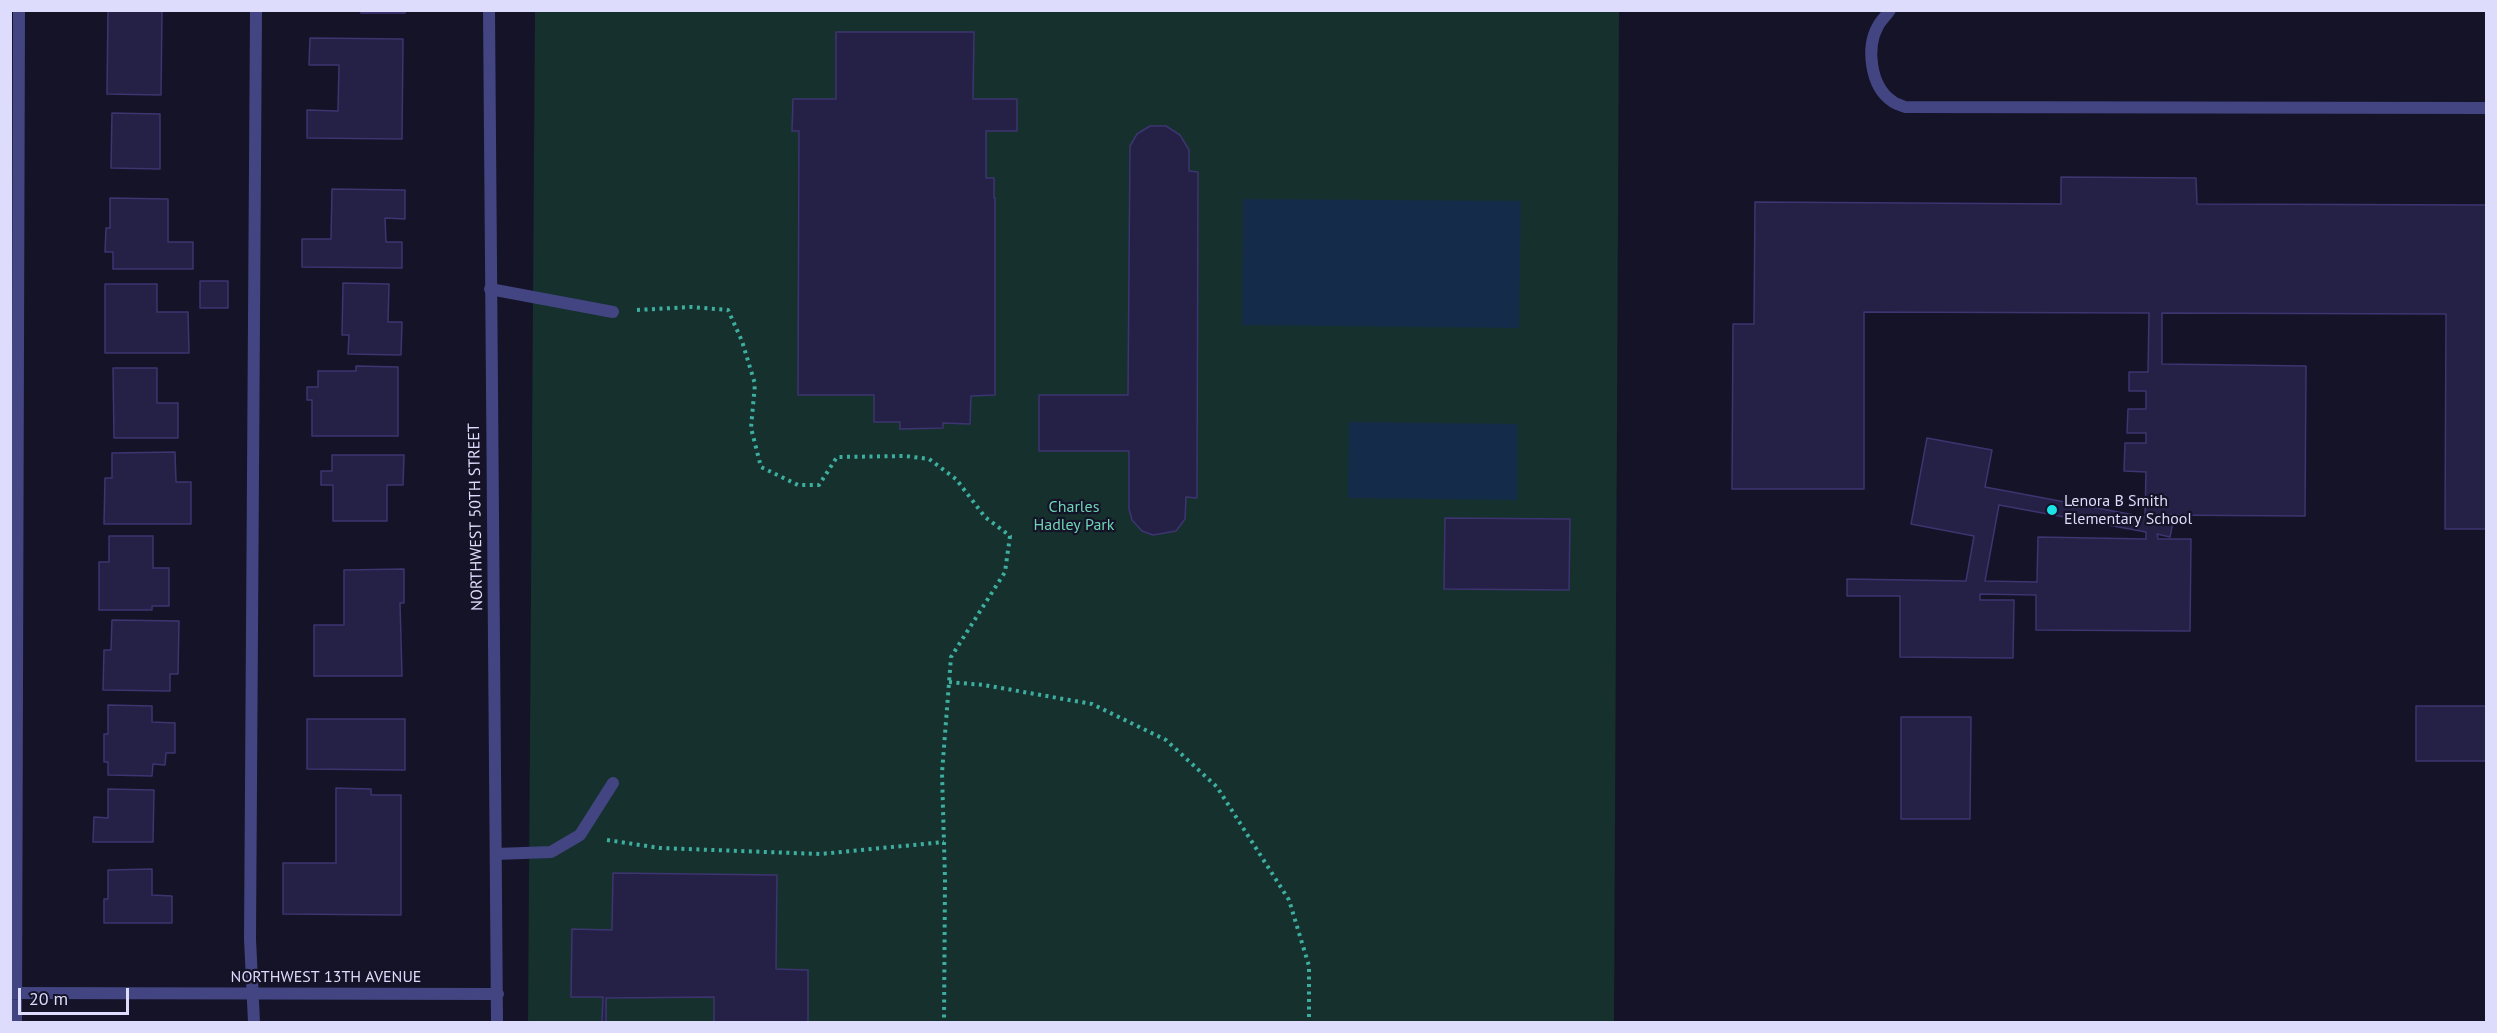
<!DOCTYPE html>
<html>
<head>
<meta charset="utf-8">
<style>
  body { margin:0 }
  #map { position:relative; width:2497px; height:1033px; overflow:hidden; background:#151327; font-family:"PT Sans",sans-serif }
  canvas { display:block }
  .frame { position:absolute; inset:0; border:12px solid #dddcfc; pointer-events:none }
  .scale { position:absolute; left:18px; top:988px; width:111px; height:27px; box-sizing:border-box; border:3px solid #dddcfc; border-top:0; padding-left:8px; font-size:18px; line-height:21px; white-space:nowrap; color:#dddcfc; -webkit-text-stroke:4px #151327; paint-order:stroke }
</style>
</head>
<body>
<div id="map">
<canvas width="2497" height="1033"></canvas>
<div class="frame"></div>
<div class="scale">20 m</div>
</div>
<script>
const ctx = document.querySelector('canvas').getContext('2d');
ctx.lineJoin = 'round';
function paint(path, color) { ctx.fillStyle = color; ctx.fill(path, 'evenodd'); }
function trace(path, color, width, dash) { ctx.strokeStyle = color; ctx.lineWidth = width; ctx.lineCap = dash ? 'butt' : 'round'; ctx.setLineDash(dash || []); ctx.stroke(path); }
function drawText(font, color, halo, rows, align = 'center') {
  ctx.font = font + ' "PT Sans",sans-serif'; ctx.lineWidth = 4.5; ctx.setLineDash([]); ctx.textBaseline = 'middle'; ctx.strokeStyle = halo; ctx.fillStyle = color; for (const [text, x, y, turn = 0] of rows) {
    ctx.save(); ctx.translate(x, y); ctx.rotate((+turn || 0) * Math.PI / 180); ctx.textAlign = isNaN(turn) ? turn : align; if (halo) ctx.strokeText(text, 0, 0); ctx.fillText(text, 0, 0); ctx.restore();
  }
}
paint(new Path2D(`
  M535 11H1619L1614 1022H528Z`), '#16302e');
paint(new Path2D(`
  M1243 199 1521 201 1519 328 1242 325Z
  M1349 422 1517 424V500L1348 498Z`), '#142c49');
const building = new Path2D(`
  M108 10H162L161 95 107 94Z
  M361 10H405V13H361Z
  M836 32H974L973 99H1017V131H986V178H994V198H995V395L971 396 970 424 943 423V428L900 429V422H874V395H798L799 131H792L793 99H836Z
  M310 38 403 39 402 139 307 138V110L338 111 339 65H309Z
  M112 113 160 114V169L111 168Z
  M1150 126H1166L1180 135 1189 150V171L1198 172 1197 498 1186 497 1185 519 1176 531 1153 535 1142 531 1132 520 1129 509V451H1039V395H1128L1130 146 1137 134Z
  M2061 177 2196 178 2197 204 2486 205V529H2445L2446 314 2162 313V364L2306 366 2305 516 2158 515V520L2173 522 2170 537 2157 534 2158 539H2191L2190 631 2036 630V595L1980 594V600H2014L2013 658 1900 657V596H1847V579L1966 581 1974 536 1911 524 1927 438 1992 450 1985 487 2145 517 2146 472 2124 471 2125 443H2146V433H2127L2128 409H2146V391H2129V372H2148L2149 313 1864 312V489H1732L1733 324H1754L1755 202 2061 204ZM1999 505 2146 532V539L2038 537 2037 582 1985 581Z
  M332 189 405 190V219L385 218 386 242H402V268L302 267V239H331Z
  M110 198 168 199V242H193V269H113V252H105L106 228H110Z
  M200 281H228V308H200Z
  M343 283 389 284 388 322H402L401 355 348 354 349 335H342Z
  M105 284H157V312H188L189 353H105Z
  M356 366 398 367V436H312V400H307V387H318V371H356Z
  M113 368H157V403H178V438H114Z
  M175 452 176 482H191V524H104L105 478H112V453Z
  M332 455H404L403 485H387V521H333V485H321V471H332Z
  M1445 518 1570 519 1569 590 1444 589Z
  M109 536H153V568H169V606H152V610H99V562H109Z
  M404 569V603H400L402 676H314V625H344V570Z
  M112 620 179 621 178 674H170V691L103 690 104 650H111Z
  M108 705 152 706V722L175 723V753H166L165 765 153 764 152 776 108 775V762H104V734H108Z
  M2416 706H2486V761H2416Z
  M1901 717H1971L1970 819H1901Z
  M307 719H405V770L307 769Z
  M336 788 371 789V795H401V915L283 914V863H336Z
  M108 789 154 790 153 842H93L94 817 108 818Z
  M152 869V895L172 896V923H104V899H108V870Z
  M613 873 777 875 776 969 808 970V1022H714V997L606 998V1022H602L603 997H571L572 929 612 930Z`);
paint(building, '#252046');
trace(building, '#3c3570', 1.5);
trace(new Path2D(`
  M637 310 691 307 728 310 742 341 755 384 751 428 761 467 798 485H819L837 457 905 456 929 459 956 479 985 517 1010 536 1005 572 951 657 942 773 945 879 944 1022
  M949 682 984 685 1092 704 1166 740 1217 787 1289 900 1309 966V1022
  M607 840 660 848 820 854 944 842`), '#3dafa0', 4, [3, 4.5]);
trace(new Path2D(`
  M1890 10C1887 15 1881 20 1878 26 1866 47 1870 86 1892 101 1895 104 1901 105 1905 107L2486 108
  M490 289 613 312
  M496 854 551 852 580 835 613 783
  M254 1022 250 939 256 10`), '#424581', 12);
trace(new Path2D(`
  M489 10 497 1022
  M10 993 498 994
  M16 1022 19 10`), '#424581', 12);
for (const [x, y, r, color] of [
  [2052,510,6,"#1be3e8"]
]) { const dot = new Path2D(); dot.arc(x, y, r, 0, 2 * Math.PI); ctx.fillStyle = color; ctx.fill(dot); trace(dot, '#151327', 2); }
drawText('16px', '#dddcfc', '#151327', [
  ["Lenora B Smith",2064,501],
  ["Elementary School",2064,519]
], 'left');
drawText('16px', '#6ed5b4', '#151327', [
  ["Charles",1074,507],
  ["Hadley Park",1074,525]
]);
drawText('16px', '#dddcfc', '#151327', [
  ["NORTHWEST 50TH STREET",476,517,-91],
  ["NORTHWEST 13TH AVENUE",326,977]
]);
</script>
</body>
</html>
